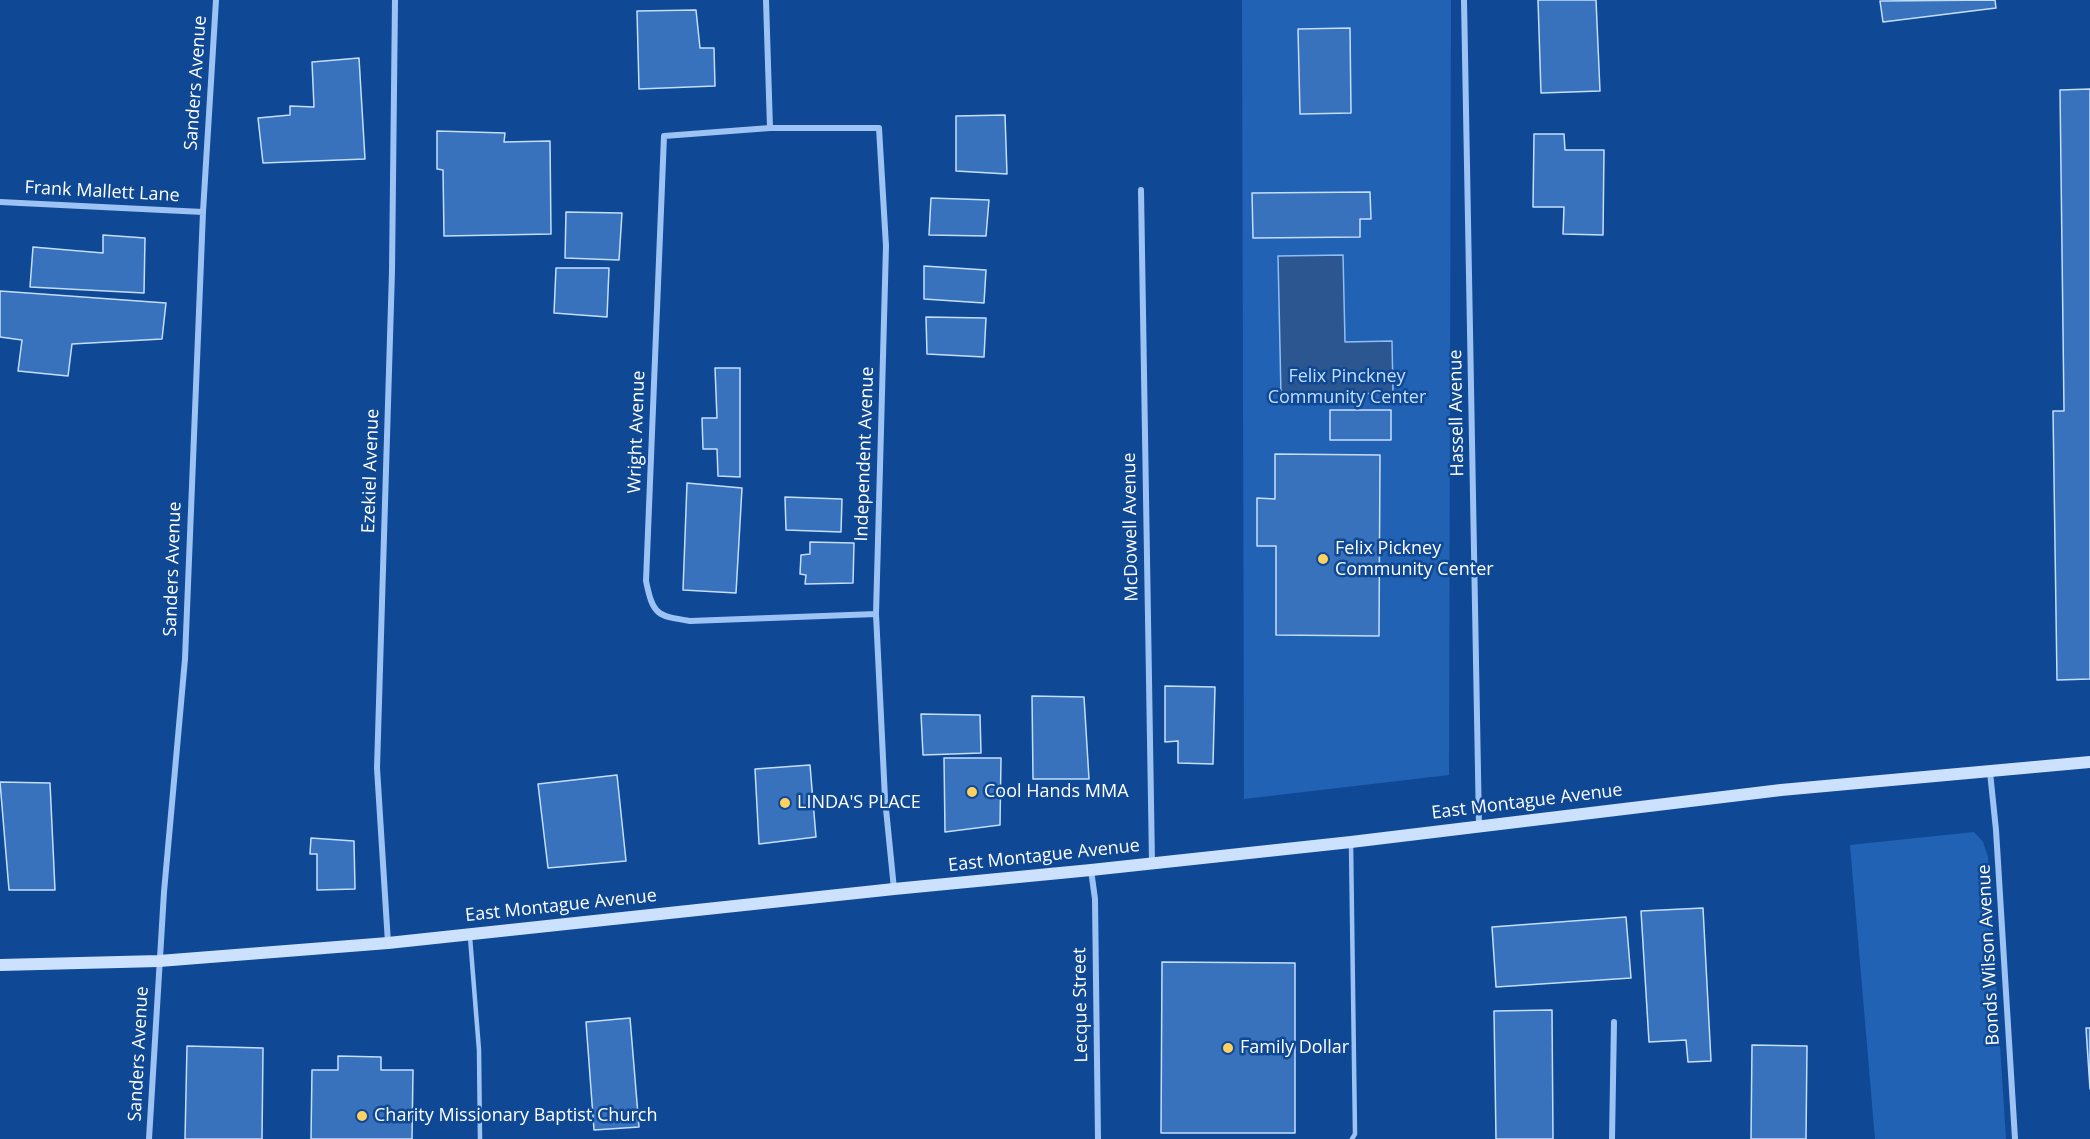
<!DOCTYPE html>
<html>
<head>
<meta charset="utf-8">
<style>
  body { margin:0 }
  canvas { display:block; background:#0f4894 }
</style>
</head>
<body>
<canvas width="2090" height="1139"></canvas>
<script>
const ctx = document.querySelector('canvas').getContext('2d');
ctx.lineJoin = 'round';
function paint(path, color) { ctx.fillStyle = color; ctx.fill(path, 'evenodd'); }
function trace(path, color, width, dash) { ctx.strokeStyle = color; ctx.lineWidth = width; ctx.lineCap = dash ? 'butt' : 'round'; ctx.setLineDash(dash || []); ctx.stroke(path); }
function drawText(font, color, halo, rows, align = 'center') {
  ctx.font = font + ' "Open Sans",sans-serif'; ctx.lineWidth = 5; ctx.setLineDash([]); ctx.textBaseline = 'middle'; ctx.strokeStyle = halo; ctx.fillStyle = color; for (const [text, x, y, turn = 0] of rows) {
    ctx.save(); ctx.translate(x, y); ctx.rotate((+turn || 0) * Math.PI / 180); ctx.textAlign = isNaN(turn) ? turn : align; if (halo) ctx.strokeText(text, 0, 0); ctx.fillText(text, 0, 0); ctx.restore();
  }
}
paint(new Path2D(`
  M1242 0H1451L1449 775 1244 799Z
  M1974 832 1983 842 1988 857 2006 1139H1875L1850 845Z`), '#2162b4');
const water = new Path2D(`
  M1343 255 1345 342 1392 341 1393 393 1281 395 1278 256Z`);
paint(water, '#2c568f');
trace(water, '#8ebef8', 1.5);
const building = new Path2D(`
  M1538 0H1596L1600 91 1541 93Z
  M1995 0 1996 8 1883 22 1880 1Z
  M696 10 700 48H714L715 86 639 89 637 11Z
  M1350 28 1351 113 1300 114 1298 29Z
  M359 58 365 159 263 163 258 118 290 115V106L314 107 312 62Z
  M2090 89V679L2057 680 2053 411H2064L2060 90Z
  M1005 115 1007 174 956 171V116Z
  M437 131 505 133 504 142 550 141 551 234 444 236 443 170 437 169Z
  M1534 134H1564L1565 150H1604L1603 235 1563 234 1564 207H1533Z
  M1370 192 1371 219H1360V237L1253 238 1252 193Z
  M931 198 989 200 986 236 929 235Z
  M566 212 622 213 619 260 565 258Z
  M103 235 145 238 144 293 30 287 33 247 103 253Z
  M924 266 986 270 984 303 924 299Z
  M556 268H609L607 317 554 313Z
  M0 291 166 303 162 339 72 344 68 376 18 371 22 340 0 337Z
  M926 317 986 318 984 357 927 354Z
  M715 368H740V477L718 476 717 449H703L702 418H717Z
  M1330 410H1391V440H1330Z
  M1275 454 1380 455 1379 636 1276 635V546H1257V498L1275 499Z
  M687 483 742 488 736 593 683 590Z
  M785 497 842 499 841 532 786 530Z
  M810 542 854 543 853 583 805 584 806 575 800 574 801 555 810 554Z
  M1165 686 1215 687 1213 764 1178 763V741L1165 742Z
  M1032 696 1084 697 1089 779H1033Z
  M921 714 980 715 981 753 923 755Z
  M944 758H1001L1000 825 945 832Z
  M810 765 816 837 759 844 755 769Z
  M617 775 626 861 548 868 538 784Z
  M0 782 50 783 55 890H9Z
  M311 838 354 841 355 889 317 890V854H310Z
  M1703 908 1711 1061 1688 1062 1686 1040 1649 1042 1641 911Z
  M1626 917 1631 978 1496 987 1492 927Z
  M1162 962 1295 963V1133H1161Z
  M1552 1010 1553 1139H1496L1494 1011Z
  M630 1018 639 1127 594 1130 586 1022Z
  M2086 1028H2090V1089Z
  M1752 1045 1807 1046 1806 1139H1751Z
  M187 1046 263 1048 262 1139H185Z
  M338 1056 381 1057V1070H413L412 1139H311L312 1070H338Z`);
paint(building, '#3872bd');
trace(building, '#c5defe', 1.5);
trace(new Path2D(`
  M1351 843 1355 1134 1352 1139
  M470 937 479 1050 480 1139`), '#9dc3f4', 4.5);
trace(new Path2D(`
  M766 0 770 128
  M1464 0 1479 826
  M1141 190 1152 863
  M0 202 203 212
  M876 614 690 621C657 616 653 615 646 581L664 136 770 128H879L886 246 876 614 885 799 894 889
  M1990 772 1996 830 2015 1139
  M1091 870 1095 899 1098 1139
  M388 943 377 768 392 271 395 0
  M149 1139 164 892 185 659 203 212 216 0
  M1612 1139 1614 1022`), '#9dc3f4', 6);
trace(new Path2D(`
  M0 965 159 961 388 943 894 889 1091 870 1351 842 1781 790 2090 762`), '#cce1fd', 12);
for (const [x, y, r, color] of [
  [1323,559,6,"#ffd260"],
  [972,792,6,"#ffd260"],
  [785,803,6,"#ffd260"],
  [1228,1048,6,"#ffd260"],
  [362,1116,6,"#ffd260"]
]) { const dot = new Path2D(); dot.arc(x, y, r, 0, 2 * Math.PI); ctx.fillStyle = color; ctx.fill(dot); trace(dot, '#0f4894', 2); }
drawText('18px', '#fff', '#0f4894', [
  ["Sanders Avenue",196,83,-86],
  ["Frank Mallett Lane",102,192,3],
  ["Hassell Avenue",1457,413,-91],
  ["Wright Avenue",637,432,-88],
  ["Independent Avenue",865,454,-88],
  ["Ezekiel Avenue",371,471,-88],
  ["McDowell Avenue",1131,527,-91],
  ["Sanders Avenue",173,569,-88],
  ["East Montague Avenue",1527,802,-7],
  ["East Montague Avenue",1044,856,-6],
  ["East Montague Avenue",561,906,-6],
  ["Bonds Wilson Avenue",1989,955,-93],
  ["Lecque Street",1081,1005,-91],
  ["Sanders Avenue",139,1054,-87]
]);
drawText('18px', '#c5defe', '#0f4894', [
  ["Felix Pinckney",1347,377],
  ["Community Center",1347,398]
]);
drawText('18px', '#fff', '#0f4894', [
  ["Felix Pickney",1335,549],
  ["Community Center",1335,570],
  ["Cool Hands MMA",984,792],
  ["LINDA'S PLACE",797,803],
  ["Family Dollar",1240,1048],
  ["Charity Missionary Baptist Church",374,1116]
], 'left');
</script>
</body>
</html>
